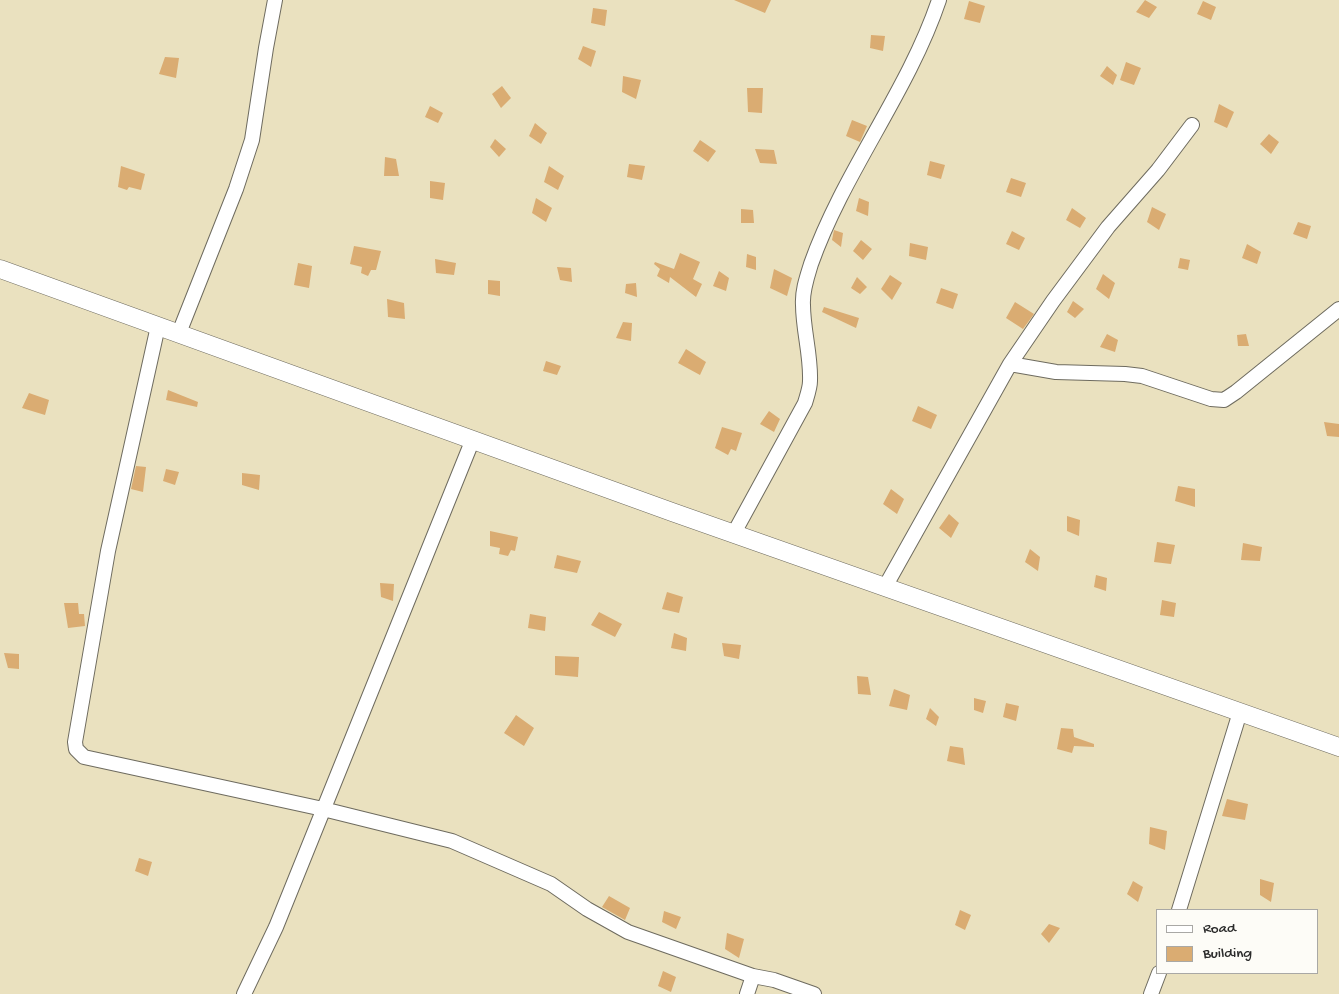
<!DOCTYPE html>
<html>
<head>
<meta charset="utf-8">
<style>
  body { margin:0 }
  #map { position:relative; width:1339px; height:994px; overflow:hidden; background:#eae1bf; font-family:"Gochi Hand",sans-serif }
  canvas { display:block }
  .legend { position:absolute; left:1156px; top:909px; width:162px; height:65px; box-sizing:border-box; background:#fdfcf7; border:1px solid #a9a8a5; margin:0; padding:6px 9px; list-style:none; font-size:15px; color:#2b2b2b }
  .legend li { display:flex; align-items:center; gap:10px; height:25px }
  .legend b { width:25px; border:1px solid #a9a8a5 }
</style>
</head>
<body>
<div id="map">
<canvas width="1339" height="994"></canvas>
<ul class="legend">
<li><b style="height:6px;background:#fff"></b>Road</li>
<li><b style="height:14px;background:#daac72"></b>Building</li>
</ul>
</div>
<script>
const ctx = document.querySelector('canvas').getContext('2d');
ctx.lineJoin = 'round';
function paint(path, color) { ctx.fillStyle = color; ctx.fill(path, 'evenodd'); }
function trace(path, color, width, dash) { ctx.strokeStyle = color; ctx.lineWidth = width; ctx.lineCap = dash ? 'butt' : 'round'; ctx.setLineDash(dash || []); ctx.stroke(path); }
paint(new Path2D(`
  M734 0H771L765 13Z
  M1145 0 1157 7 1149 18 1136 12Z
  M969 1 985 6 980 23 964 19Z
  M1203 1 1216 7 1211 20 1197 14Z
  M593 8 607 10 605 26 591 23Z
  M871 35 885 36 883 51 870 48Z
  M583 46 596 51 591 67 578 59Z
  M165 57 179 58 176 78 159 74Z
  M1126 62 1141 68 1134 85 1120 80Z
  M1107 66 1117 75 1113 85 1100 76Z
  M623 76 641 80 636 99 622 92Z
  M502 86 511 98 501 108 492 94Z
  M747 88H763L762 113 748 112Z
  M1219 104 1234 112 1227 128 1214 122Z
  M430 106 443 113 438 123 425 117Z
  M852 120 867 126 860 142 846 136Z
  M535 123 547 133 541 144 529 136Z
  M1269 134 1279 142 1271 154 1260 144Z
  M495 139 506 149 499 157 490 147Z
  M700 140 716 151 708 162 693 151Z
  M755 149 774 150 777 164 760 163Z
  M385 157 396 159 399 176H384Z
  M930 161 945 165 941 179 927 175Z
  M629 164 645 166 642 180 627 177Z
  M121 166 145 174 141 190 129 187 127 190 118 187Z
  M549 166 564 176 558 190 544 182Z
  M1011 178 1026 183 1021 197 1006 192Z
  M430 181 445 183 443 200 430 198Z
  M536 198 552 208 546 222 532 213Z
  M859 198 869 202 868 216 856 211Z
  M1152 207 1166 214 1159 230 1147 222Z
  M1072 208 1086 218 1080 228 1066 220Z
  M741 209 753 210 754 223H741Z
  M1298 222 1311 226 1307 239 1293 234Z
  M834 230 843 233 841 247 832 240Z
  M1012 231 1025 238 1019 250 1006 244Z
  M861 240 872 249 863 260 853 251Z
  M910 243 928 247 926 260 909 256Z
  M1247 244 1261 252 1257 264 1242 258Z
  M354 246 381 251 376 270H371L368 276 361 273 362 267 350 264Z
  M680 253 700 262 693 279 702 284 696 297 670 277 669 283 657 276 660 269 654 264 655 262 674 269Z
  M747 254 756 257V270L746 267Z
  M1180 258 1190 260 1188 270 1178 268Z
  M435 259 456 263 454 275 436 273Z
  M298 263 312 266 309 288 294 285Z
  M557 267 571 268 572 282 560 280Z
  M774 269 792 278 787 296 770 288Z
  M719 271 729 278 726 291 713 286Z
  M1103 274 1115 283 1109 299 1096 289Z
  M890 275 902 283 892 300 881 289Z
  M857 277 867 287 860 294 851 288Z
  M488 280 500 281V296L488 294Z
  M636 283 637 297 625 293 626 284Z
  M941 288 958 294 953 309 936 303Z
  M387 299 404 303 405 319 388 317Z
  M1073 301 1084 309 1075 318 1067 312Z
  M1015 302 1034 314 1023 329 1006 318Z
  M824 307 859 318 856 328 822 312Z
  M623 322 632 323 631 341 616 338Z
  M1107 334 1118 340 1115 352 1100 347Z
  M1246 334 1249 346H1238L1237 335Z
  M686 349 706 362 700 375 678 363Z
  M546 361 561 366 557 375 543 371Z
  M168 390 198 402 197 407 166 400Z
  M29 393 49 400 45 415 22 408Z
  M918 406 937 415 931 429 912 421Z
  M769 411 780 419 774 432 760 424Z
  M1324 422 1339 424V437L1327 436Z
  M722 427 742 433 736 451 731 449 728 455 715 448Z
  M136 466 146 467 143 492 131 489Z
  M166 469 179 472 175 485 163 481Z
  M242 473 260 475 259 490 242 485Z
  M1178 486 1195 489V507L1175 501Z
  M891 489 904 499 897 514 883 504Z
  M949 514 959 523 951 538 939 528Z
  M1067 516 1080 520 1079 536 1067 531Z
  M490 531 518 537 515 551 511 550 508 556 499 554 500 548 490 546Z
  M1157 542 1175 545 1171 564 1154 562Z
  M1243 543 1262 547 1260 561 1241 560Z
  M1030 549 1040 557 1038 571 1025 562Z
  M557 555 581 561 577 573 554 568Z
  M1096 575 1107 578 1106 591 1094 587Z
  M380 583 394 584 393 601 381 597Z
  M667 592 683 597 679 613 662 609Z
  M1162 600 1176 603 1174 617 1160 615Z
  M64 603H78L79 614H84L85 626 68 628Z
  M599 612 622 624 615 637 591 625Z
  M530 614 546 617 545 631 528 628Z
  M674 633 687 638 686 651 671 648Z
  M722 643 741 645 739 659 724 656Z
  M4 653 19 654V669L8 668Z
  M555 656 579 657 578 677 555 675Z
  M857 676 868 677 871 695 858 694Z
  M894 689 910 695 907 710 889 706Z
  M974 698 986 701 983 713 974 710Z
  M1006 703 1019 706 1016 721 1003 717Z
  M930 708 939 717 936 726 926 719Z
  M516 715 534 728 524 746 504 733Z
  M1061 728 1073 729 1074 737 1094 744V747L1074 746 1072 753 1057 749Z
  M950 746 963 748 965 765 947 761Z
  M1227 799 1248 804 1245 820 1222 816Z
  M1150 827 1167 831 1165 850 1149 844Z
  M139 858 152 862 148 876 135 871Z
  M1260 879 1274 883 1271 902 1260 895Z
  M1133 881 1143 887 1138 902 1127 894Z
  M609 896 630 908 625 920 602 907Z
  M960 910 971 915 965 930 955 925Z
  M664 911 681 917 676 929 662 922Z
  M1049 924 1060 928 1049 943 1041 934Z
  M727 933 744 939 739 958 725 949Z
  M663 971 676 977 671 992 658 986Z`), '#daac72');
const minor = new Path2D(`
  M158 326 108 551 75 742 76 749 84 757 323 809 452 841 551 884 587 909 628 932 753 976 774 980 814 994
  M179 333 236 189 252 140 266 48 275 0
  M1010 364 1056 372 1125 374 1142 376 1211 399 1224 400 1236 392 1339 309
  M734 533 805 403C807 396 810 388 810 381 811 355 803 330 803 305 802 291 807 277 811 264 844 171 908 92 939 0
  M885 587 1010 364 1053 301 1108 227 1158 170 1192 125
  M1179 910 1240 712
  M244 994 276 927 473 439
  M747 994 753 976
  M1151 994 1159 973`);
const major = new Path2D(`
  M0 269 672 512 1339 747`);
trace(minor, '#6e6b5f', 16);
trace(major, '#6e6b5f', 19);
trace(minor, '#fff', 14);
trace(major, '#fff', 18);
</script>
</body>
</html>
